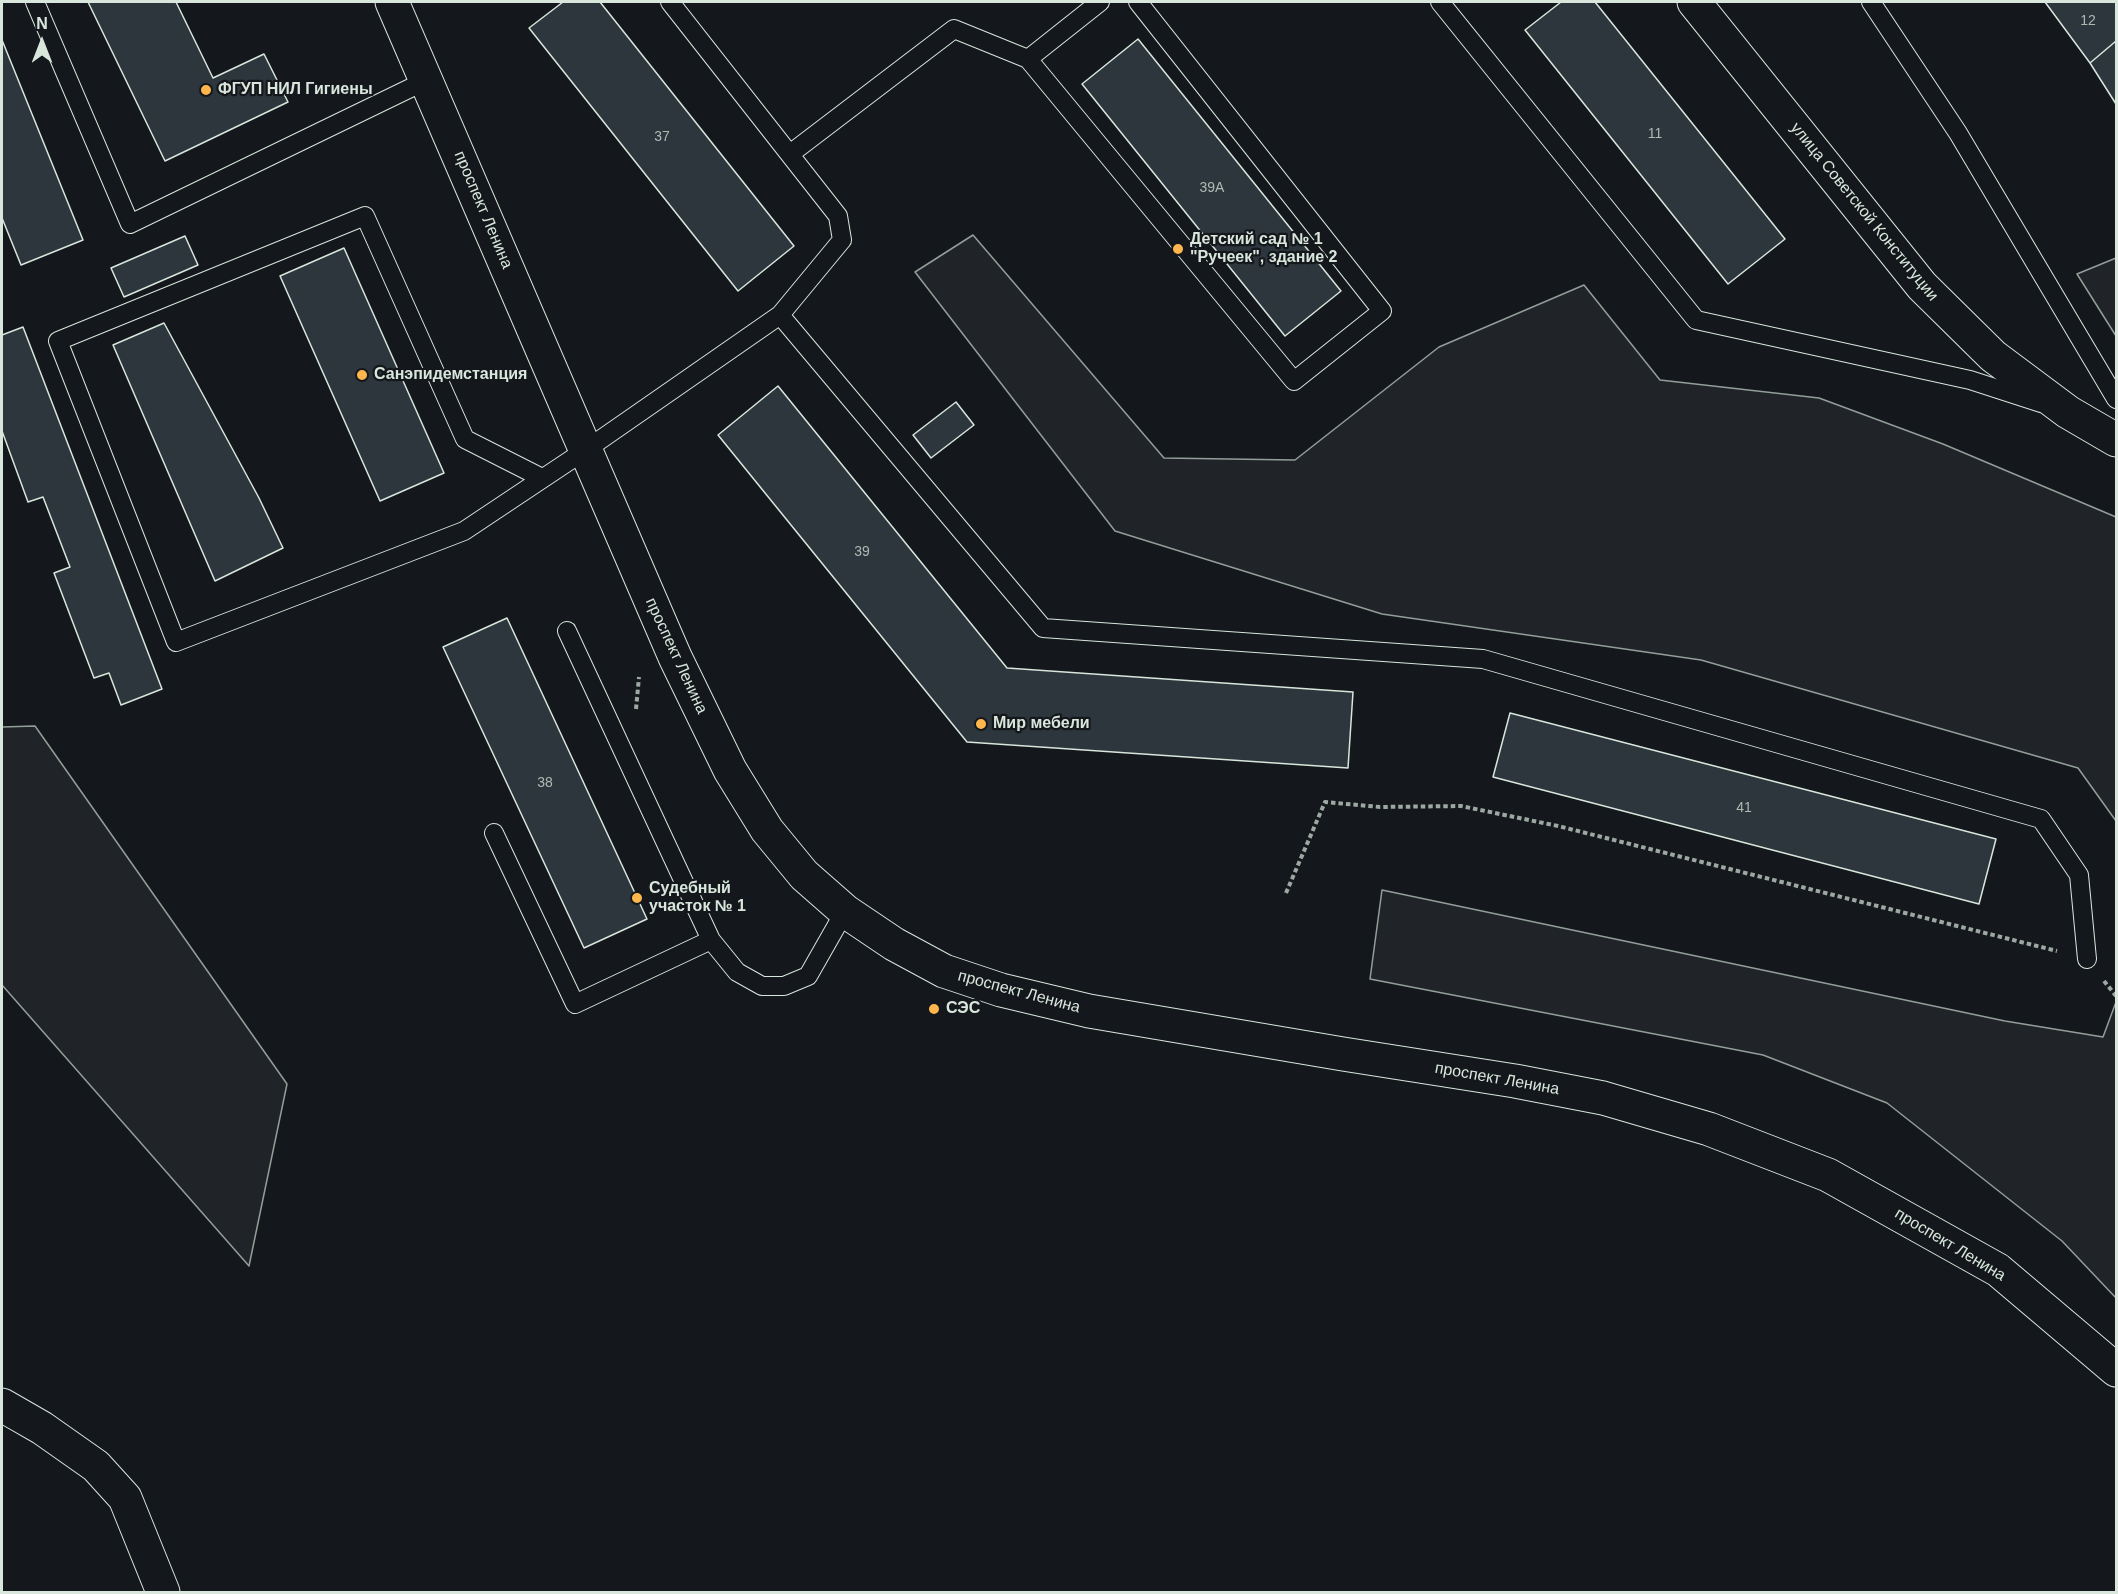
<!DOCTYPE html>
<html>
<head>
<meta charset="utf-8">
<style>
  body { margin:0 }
  #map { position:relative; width:2118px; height:1594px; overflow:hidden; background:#14181c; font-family:Arial,sans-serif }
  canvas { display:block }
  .frame { position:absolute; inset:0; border:3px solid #d8e6dc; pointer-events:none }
  .north { position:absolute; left:12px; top:12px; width:60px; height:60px; -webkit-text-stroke:4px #14181c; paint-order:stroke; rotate:0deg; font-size:16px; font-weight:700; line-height:24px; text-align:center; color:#d8e6dc }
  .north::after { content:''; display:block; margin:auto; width:21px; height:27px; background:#d8e6dc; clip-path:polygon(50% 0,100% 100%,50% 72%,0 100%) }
</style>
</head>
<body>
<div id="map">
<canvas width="2118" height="1594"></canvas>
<div class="frame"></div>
<div class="north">N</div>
</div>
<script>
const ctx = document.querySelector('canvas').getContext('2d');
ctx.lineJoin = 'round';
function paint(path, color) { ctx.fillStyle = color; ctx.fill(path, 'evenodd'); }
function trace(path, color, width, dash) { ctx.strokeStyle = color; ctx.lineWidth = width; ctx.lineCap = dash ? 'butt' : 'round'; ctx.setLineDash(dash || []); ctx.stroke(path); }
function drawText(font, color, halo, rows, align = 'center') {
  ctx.font = font + ' Arial,sans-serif'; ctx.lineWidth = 4.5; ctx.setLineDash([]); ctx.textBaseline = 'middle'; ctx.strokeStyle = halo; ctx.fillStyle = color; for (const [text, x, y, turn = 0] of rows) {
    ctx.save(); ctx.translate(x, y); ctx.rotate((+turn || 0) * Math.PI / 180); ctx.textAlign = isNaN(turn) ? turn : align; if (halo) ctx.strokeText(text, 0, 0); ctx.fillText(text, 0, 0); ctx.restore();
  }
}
const green = new Path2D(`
  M973 235 1164 458 1295 460 1439 347 1584 285 1660 380 1819 398 1943 444 2116 517V821L2078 768 1701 660 1382 614 1115 531 915 272Z
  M2116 258V336L2077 274Z
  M35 726 287 1084 249 1266 2 985V727Z
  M1382 890 2005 1021 2103 1037 2116 1002V1298L2062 1241 1887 1103 1763 1055 1370 979Z`);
paint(green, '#202428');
trace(green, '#939e99', 1.5);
const building = new Path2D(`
  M88 2H176L213 78 264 54 288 102 165 161Z
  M563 2H600L794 246 738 291 529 28Z
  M1561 2H1595L1785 239 1728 284 1525 30Z
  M2045 2H2116V41L2090 63Z
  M1138 39 1341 291 1285 336 1082 84Z
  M2 40 83 240 21 265 2 218Z
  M2116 41V104L2090 63Z
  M185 236 198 265 124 297 111 268Z
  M344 248 444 473 380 501 280 276Z
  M164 323 259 498 283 548 215 581 113 345Z
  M23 327 162 689 121 705 109 673 94 678 54 573 70 567 43 497 28 502 2 431V335Z
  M778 386 1007 668 1353 692 1348 768 967 742 718 435Z
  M956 402 974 425 931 458 913 435Z
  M507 618 647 919 584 948 443 647Z
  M1510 713 1996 839 1979 904 1493 777Z`);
paint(building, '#2c363c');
trace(building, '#d8e6dc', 1.5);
const lane = new Path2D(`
  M35 2 130 224 427 80
  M670 2 838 216 842 240 780 315
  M1440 2 1696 320 1970 380 2041 403
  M1871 2 1958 133 2116 399
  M1028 59 1100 2
  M790 154 954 29 1028 59 1294 381 1382 311 1138 2
  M542 478 465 439 365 216 58 341 176 642 464 531 587 449 780 315 1043 628 1483 659 2041 819 2079 875 2087 959
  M567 631 711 940
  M494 833 575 1004 711 940 737 972 762 986H784L808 976 845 911`);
const street = new Path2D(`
  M1694 2 1922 286 1993 356 2068 412 2116 440
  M2 1405 42 1428 96 1466 125 1498 163 1592`);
const secondary = new Path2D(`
  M392 2 675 657 730 770 767 830 804 875 845 911 894 944 944 971 1001 990 1089 1011 1343 1054 1515 1081 1603 1098 1709 1129 1828 1175 1998 1270 2116 1370`);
trace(lane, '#d8e6dc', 20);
trace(street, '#d8e6dc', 35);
trace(secondary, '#d8e6dc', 35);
trace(new Path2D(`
  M636 709 639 677
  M1286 893 1325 802 1380 807 1461 806 1558 826 2057 951
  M2104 981 2116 996`), '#9da8a2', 4, [4.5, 3]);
trace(lane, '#14181c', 18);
trace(street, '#14181c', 33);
trace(secondary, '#14181c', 33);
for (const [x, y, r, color] of [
  [206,90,6,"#ffb74d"],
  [1178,249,6,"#ffb74d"],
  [362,375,6,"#ffb74d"],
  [981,724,6,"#ffb74d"],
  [637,898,6,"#ffb74d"],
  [934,1009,6,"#ffb74d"]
]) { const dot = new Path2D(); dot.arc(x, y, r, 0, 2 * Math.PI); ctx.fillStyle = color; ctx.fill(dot); trace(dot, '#14181c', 2); }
drawText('14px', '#adbab4', null, [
  ["12",2088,21],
  ["11",1655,134],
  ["37",662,137],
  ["39А",1212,188],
  ["39",862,552],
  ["38",545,783],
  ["41",1744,808]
]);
drawText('bold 16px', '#d8e6dc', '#14181c', [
  ["ФГУП НИЛ Гигиены",218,90],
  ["Детский сад № 1",1190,240],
  ["\"Ручеек\", здание 2",1190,258],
  ["Санэпидемстанция",374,375],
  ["Мир мебели",993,724],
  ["Судебный",649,889],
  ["участок № 1",649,907],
  ["СЭС",946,1009]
], 'left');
drawText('16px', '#d8e6dc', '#14181c', [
  ["проспект Ленина",483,210,67],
  ["улица Советской Конституции",1864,212,51],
  ["проспект Ленина",676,656,65],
  ["проспект Ленина",1019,992,15],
  ["проспект Ленина",1497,1079,10],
  ["проспект Ленина",1950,1245,31]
]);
</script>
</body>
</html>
